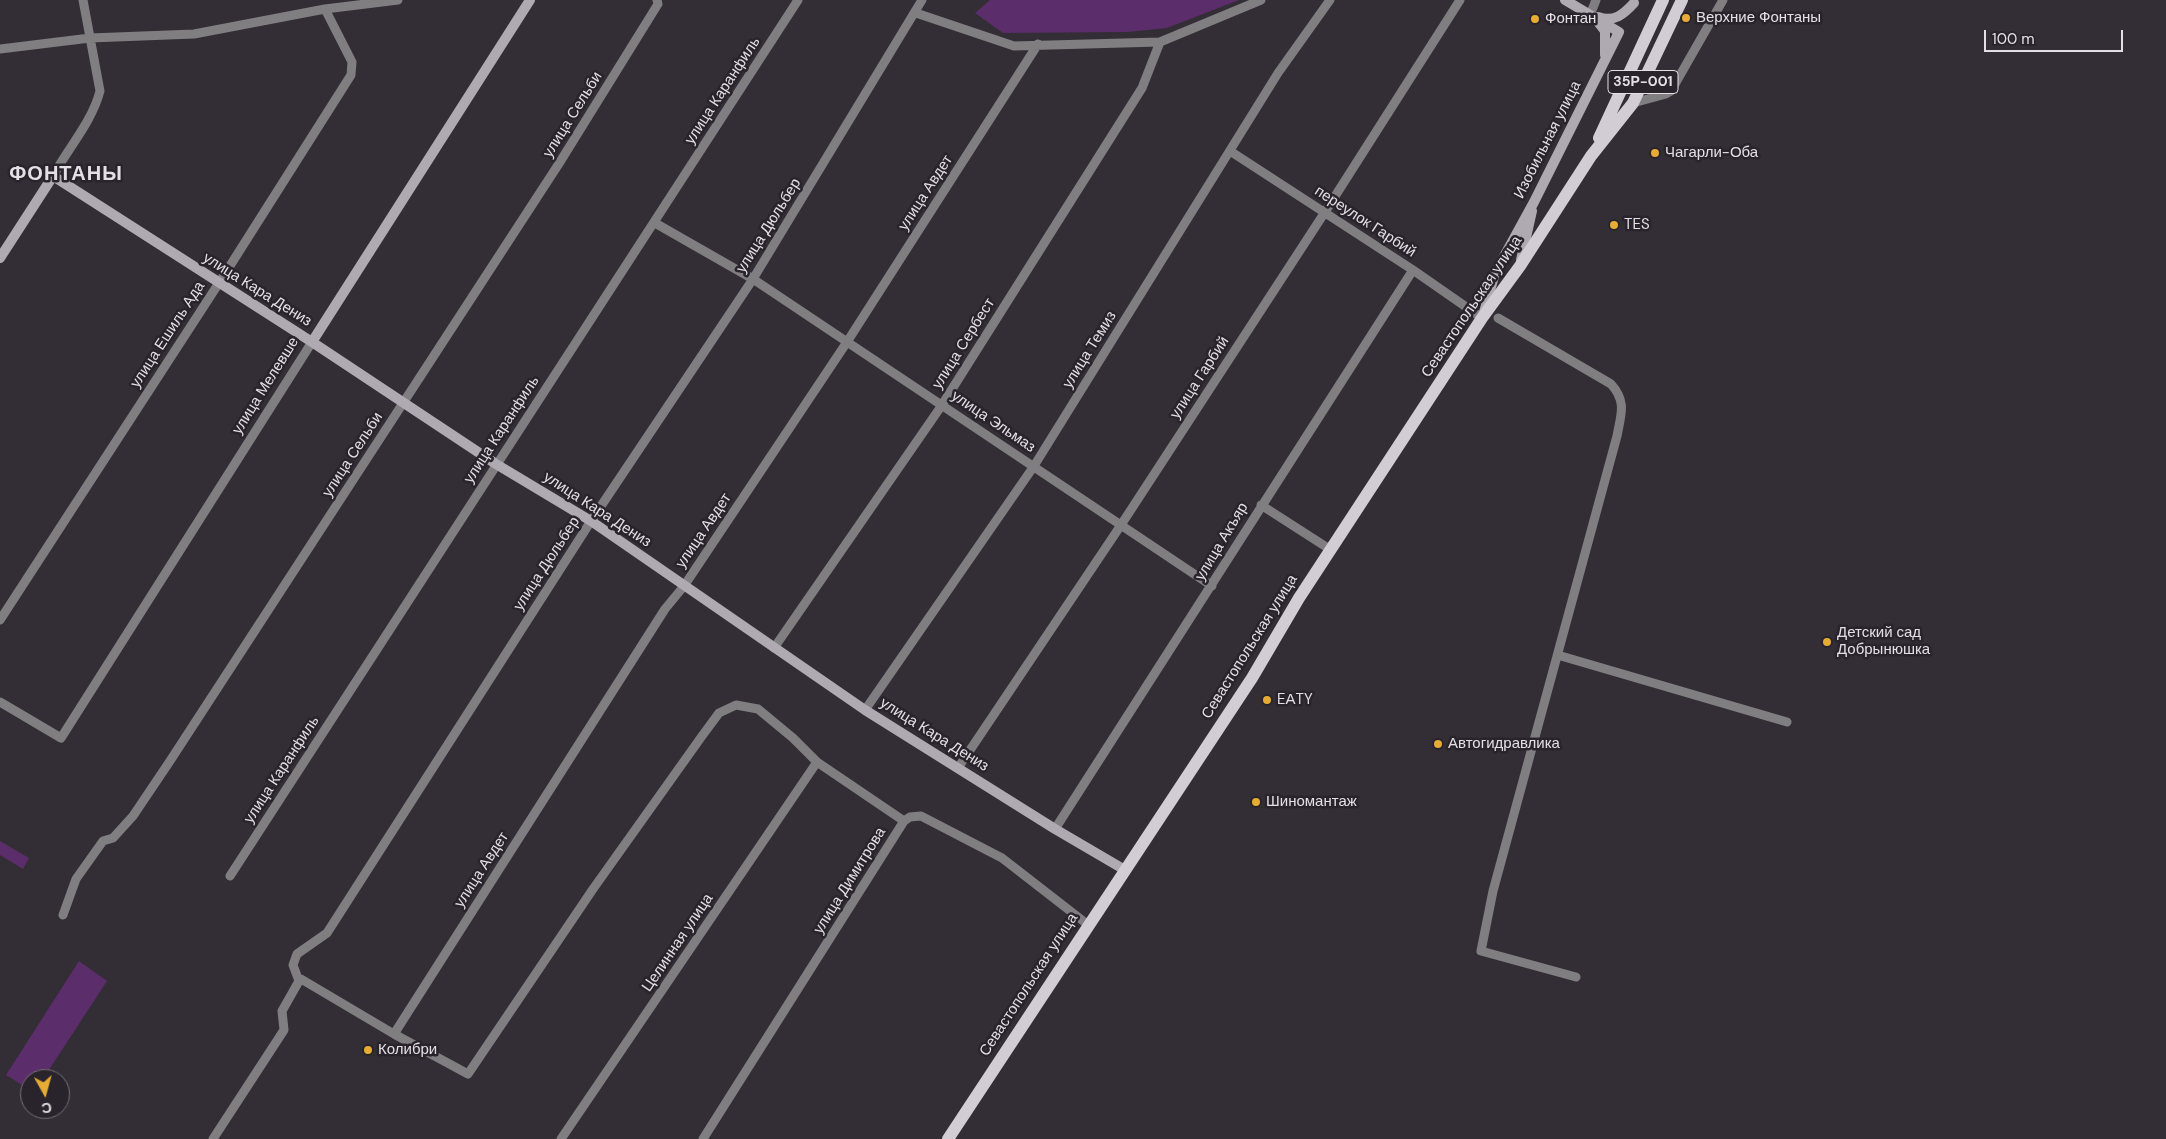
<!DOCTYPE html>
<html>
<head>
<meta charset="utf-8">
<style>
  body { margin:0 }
  #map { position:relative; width:2166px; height:1139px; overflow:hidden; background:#332e35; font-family:"DM Sans",sans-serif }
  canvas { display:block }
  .north { position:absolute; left:20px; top:1069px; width:50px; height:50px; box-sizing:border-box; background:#29242b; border:1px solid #736f75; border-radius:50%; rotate:173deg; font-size:14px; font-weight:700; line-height:20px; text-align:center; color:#e3dfe4 }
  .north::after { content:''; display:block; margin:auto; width:18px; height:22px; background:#e6ac36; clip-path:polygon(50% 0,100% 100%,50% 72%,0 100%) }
  .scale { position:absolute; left:1984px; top:30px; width:139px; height:22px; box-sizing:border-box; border:2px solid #e3dfe4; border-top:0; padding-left:6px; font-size:15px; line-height:18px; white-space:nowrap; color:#e3dfe4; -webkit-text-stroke:4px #29242b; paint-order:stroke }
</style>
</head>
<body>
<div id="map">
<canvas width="2166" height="1139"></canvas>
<div class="north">С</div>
<div class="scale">100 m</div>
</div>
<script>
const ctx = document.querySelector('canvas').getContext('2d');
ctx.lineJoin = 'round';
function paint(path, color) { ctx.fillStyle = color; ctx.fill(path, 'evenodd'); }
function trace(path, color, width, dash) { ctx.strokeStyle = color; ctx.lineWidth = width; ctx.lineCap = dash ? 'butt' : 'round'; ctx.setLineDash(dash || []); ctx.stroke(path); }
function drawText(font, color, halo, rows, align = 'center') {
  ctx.font = font + ' "DM Sans",sans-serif'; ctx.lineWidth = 5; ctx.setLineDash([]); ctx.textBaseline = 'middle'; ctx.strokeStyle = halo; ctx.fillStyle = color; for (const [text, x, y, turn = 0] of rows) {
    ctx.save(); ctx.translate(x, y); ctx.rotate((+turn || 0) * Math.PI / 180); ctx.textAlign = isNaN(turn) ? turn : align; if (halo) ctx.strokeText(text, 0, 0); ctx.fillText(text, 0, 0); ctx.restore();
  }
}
paint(new Path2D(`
  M990 0H1239L1167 28 1127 32 1003 33 975 13Z
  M0 841 29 858 23 869 0 855Z
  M79 961 107 981 43 1079H30V1090L6 1075Z`), '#5b2d6a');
trace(new Path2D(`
  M916 13 1014 46 1160 42 1261 0
  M1590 15 1596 0
  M0 49 90 38 194 34 325 9 398 0
  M1633 103 1666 94 1671 91 1723 0
  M1230 151 1413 270 1482 318
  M53 176C68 148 92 122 100 91L83 0
  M655 223 753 279 1212 586
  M1498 318 1611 384C1627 402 1621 414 1617 436L1493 891 1481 951 1576 977
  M1261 505 1331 550
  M0 620 228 269 351 75 352 62 325 9
  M774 648 942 405 1142 88 1160 42
  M1561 656 1787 722
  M0 702 61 738 312 342
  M865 710 1034 466 1278 73 1330 0
  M958 768 1121 525 1325 212 1460 0
  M1055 829 1413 270
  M230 876 798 0
  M63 915 76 879 103 841 113 838 133 816 170 761 560 162 658 4 657 0
  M299 981 301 979 394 1034 468 1074 593 889 702 736 719 713 736 705 758 709 793 738 817 762 904 821
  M394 1034 665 609 684 586 847 342 1038 44
  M213 1139 284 1030 282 1011 299 981 293 965 297 954 327 933 591 521 753 279 922 0
  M561 1139 817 762
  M703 1139 904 821 910 817 921 816 1002 858 1087 924`), '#817e82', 9);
trace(new Path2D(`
  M1598 17C1614 23 1624 14 1634 3
  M1598 22 1605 31V55
  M0 258 53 176 312 342 496 464 591 521 865 710 1055 829 1125 870
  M1521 260 1532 211
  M1484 312 1495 273 1534 202 1619 32 1565 0
  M312 342 530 0`), '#afaab1', 10);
trace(new Path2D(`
  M1599 138 1663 0
  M948 1139 1252 678 1299 598 1482 318 1520 266 1591 156 1633 103 1682 0`), '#d2ccd5', 12);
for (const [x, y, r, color] of [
  [1686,18,5,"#e6ac36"],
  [1535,19,5,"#e6ac36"],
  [1655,153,5,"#e6ac36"],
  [1614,225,5,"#e6ac36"],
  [1827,642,5,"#e6ac36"],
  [1267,700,5,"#e6ac36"],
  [1438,744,5,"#e6ac36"],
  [1256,802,5,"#e6ac36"],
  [368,1050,5,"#e6ac36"]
]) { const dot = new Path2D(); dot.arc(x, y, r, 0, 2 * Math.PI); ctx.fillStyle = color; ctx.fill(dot); trace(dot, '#29242b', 2); }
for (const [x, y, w] of [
  [1643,82,70]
]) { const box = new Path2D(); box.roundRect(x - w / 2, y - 11.5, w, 23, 4); ctx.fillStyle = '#29242b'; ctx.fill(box); trace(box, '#e3dfe4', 1); }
drawText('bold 14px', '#e3dfe4', null, [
  ["35Р-001",1643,82]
]);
drawText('15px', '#e3dfe4', '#29242b', [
  ["Верхние Фонтаны",1696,18],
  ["Фонтан",1545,19],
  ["Чагарли-Оба",1665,153],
  ["TES",1624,225],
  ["Детский сад",1837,633],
  ["Добрынюшка",1837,650],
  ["EАTY",1277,700],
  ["Автогидравлика",1448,744],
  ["Шиномантаж",1266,802],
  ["Колибри",378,1050]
], 'left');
drawText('15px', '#e3dfe4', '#29242b', [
  ["улица Каранфиль",723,91,-57],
  ["улица Сельби",573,115,-58],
  ["Изобильная улица",1548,140,-63],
  ["улица Авдет",926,193,-57],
  ["переулок Гарбий",1365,222,33],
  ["улица Дюльбер",769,226,-58],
  ["улица Кара Дениз",257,290,32],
  ["Севастопольская улица",1472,307,-56],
  ["улица Ешиль Ада",168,335,-57],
  ["улица Сербест",964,344,-58],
  ["улица Темиз",1090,350,-58],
  ["улица Гарбий",1200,378,-57],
  ["улица Мелевше",266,386,-58],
  ["улица Эльмаз",993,422,34],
  ["улица Каранфиль",502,430,-57],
  ["улица Сельби",353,455,-57],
  ["улица Кара Дениз",597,510,33],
  ["улица Авдет",704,531,-56],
  ["улица Акъяр",1222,542,-59],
  ["улица Дюльбер",547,564,-57],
  ["Севастопольская улица",1250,647,-58],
  ["улица Кара Дениз",934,735,32],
  ["улица Каранфиль",282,770,-57],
  ["улица Авдет",482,870,-57],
  ["улица Димитрова",850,881,-58],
  ["Целинная улица",678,943,-56],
  ["Севастопольская улица",1029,985,-57]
]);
ctx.letterSpacing = '1px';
drawText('bold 20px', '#e3dfe4', '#29242b', [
  ["ФОНТАНЫ",66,175]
]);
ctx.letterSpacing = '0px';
</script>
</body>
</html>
